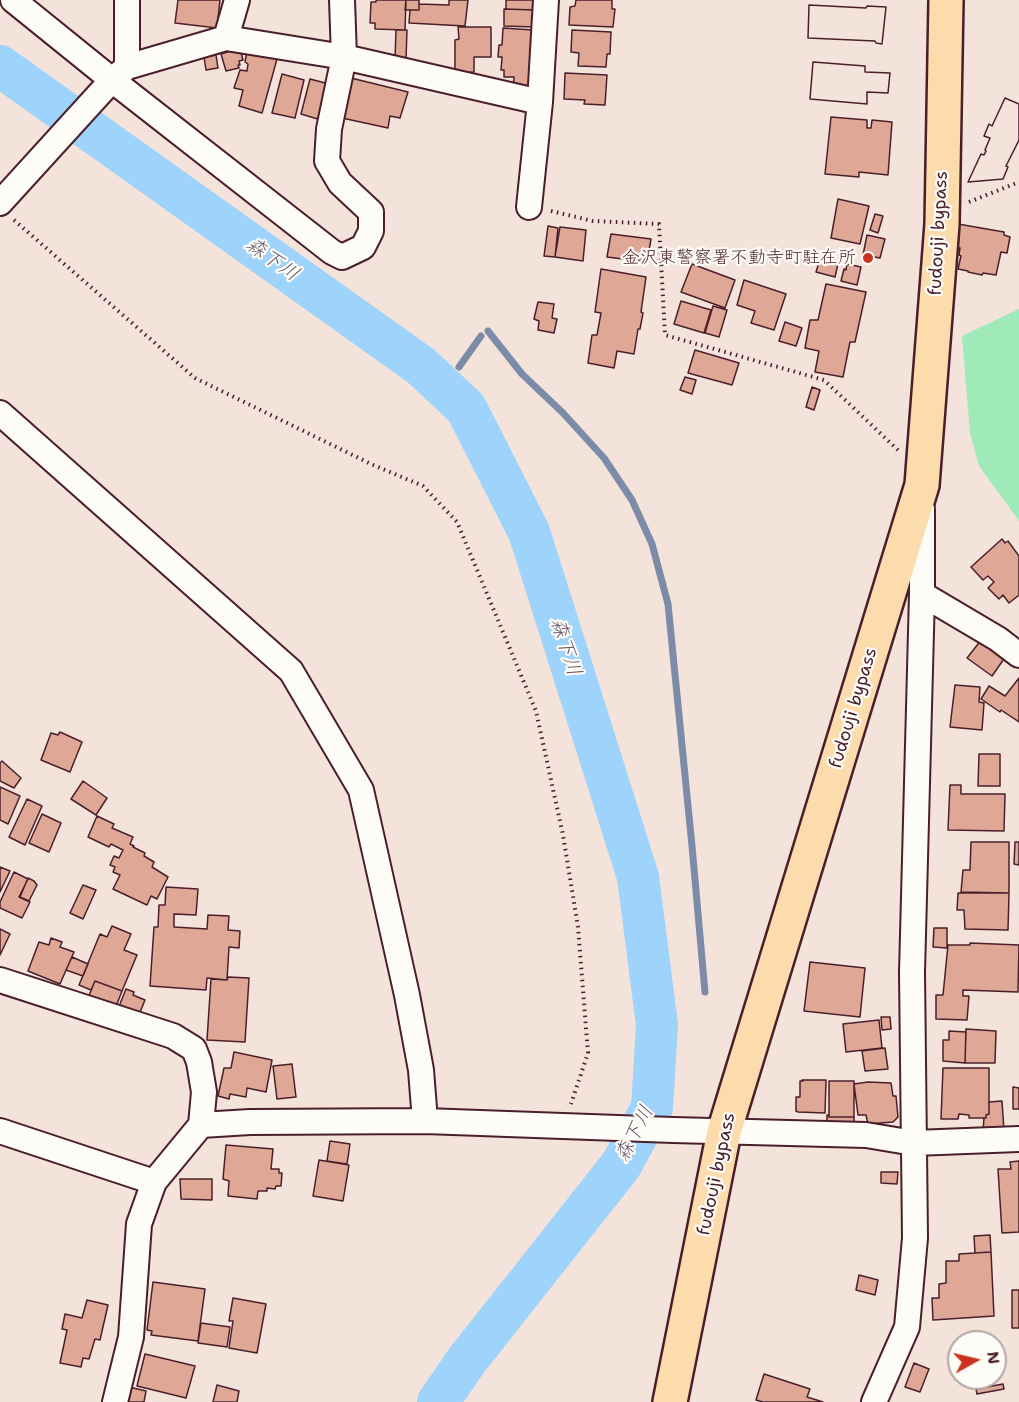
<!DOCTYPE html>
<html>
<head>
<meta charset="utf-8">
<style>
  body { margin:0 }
  #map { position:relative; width:1019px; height:1402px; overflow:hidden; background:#f4e3da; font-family:"Shantell Sans",sans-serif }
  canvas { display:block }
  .north { position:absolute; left:947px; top:1330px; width:60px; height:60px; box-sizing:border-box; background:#fdfcf7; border:2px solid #b5a4a5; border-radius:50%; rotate:82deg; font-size:16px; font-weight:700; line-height:24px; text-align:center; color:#4a1f2b }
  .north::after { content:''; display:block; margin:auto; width:21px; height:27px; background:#c8321e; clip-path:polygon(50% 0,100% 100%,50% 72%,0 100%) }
</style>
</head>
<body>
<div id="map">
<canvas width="1019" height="1402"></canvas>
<div class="north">N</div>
</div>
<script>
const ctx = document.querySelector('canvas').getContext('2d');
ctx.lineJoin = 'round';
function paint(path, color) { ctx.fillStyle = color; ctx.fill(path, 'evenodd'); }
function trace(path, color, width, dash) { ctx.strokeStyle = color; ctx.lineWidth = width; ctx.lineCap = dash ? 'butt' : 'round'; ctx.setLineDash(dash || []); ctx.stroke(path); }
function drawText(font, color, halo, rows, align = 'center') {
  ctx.font = font + ' "Shantell Sans","Klee One",sans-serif'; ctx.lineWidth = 4.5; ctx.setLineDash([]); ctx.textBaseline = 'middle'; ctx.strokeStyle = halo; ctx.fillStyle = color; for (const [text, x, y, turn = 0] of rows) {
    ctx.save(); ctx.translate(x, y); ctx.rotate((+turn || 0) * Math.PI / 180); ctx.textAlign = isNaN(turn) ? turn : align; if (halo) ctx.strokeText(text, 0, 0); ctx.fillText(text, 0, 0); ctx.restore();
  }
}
paint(new Path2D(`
  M1019 309V521L979 466 970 433 962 336Z`), '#a0eab9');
trace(new Path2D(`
  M488 331 522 374 563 413 604 458 632 500 652 544 668 604 692 846 705 992
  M459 367 481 336`), '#7c8ba8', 7);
trace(new Path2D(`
  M0 66 421 366 466 408 529 532 638 877 657 1025 652 1108 621 1165 467 1360 438 1402`), '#9ed3fc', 42);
const building = new Path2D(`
  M178 0H220L217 28 175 23Z
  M376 0H406L405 30 375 29V23H370L371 2H376Z
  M406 0H419V10H405Z
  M449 0H468L465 26 409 23 410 10H419V4L449 5Z
  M506 0H533V10L506 9Z
  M576 0H612V9H615L613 27 569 25 570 7 575 6Z
  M809 5 866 8 867 6 886 7 882 44 876 43 875 41 808 38Z
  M809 5 866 8 867 6 886 7 882 44 876 43 875 41 808 38Z
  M504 9 536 10 535 27 504 26Z
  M458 27H491V57H474V72L455 73V40L459 39Z
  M503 28 533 30 530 89 513 88 514 77H504V70H501L502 57H498L499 45H502Z
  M396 30H407L406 60 395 59Z
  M572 30 611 32 610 54H607L606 67 578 66 579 53 571 52Z
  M240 48 243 60 239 61 240 65H238L239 68 226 71 221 54Z
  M247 51 277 59 262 113 239 106 243 90 234 88 240 70 247 71 248 64 245 62Z
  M216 55 218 68 206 70 204 57Z
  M813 62 865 66V72L890 73 888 93 867 92V104L810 99Z
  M813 62 865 66V72L890 73 888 93 867 92V104L810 99Z
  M565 73 607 75 605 105 584 104 585 100 564 99Z
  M282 74 304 80 295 118 272 113Z
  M351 78 408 92 400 118 390 116 388 128 342 118Z
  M310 79 329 84 321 120 301 114Z
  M1005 98 1019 104V140L1006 166 1008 167 1003 179 968 182 981 154 984 155 986 151 985 150 990 138 984 136 989 124 992 126Z
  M1005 98 1019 104V140L1006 166 1008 167 1003 179 968 182 981 154 984 155 986 151 985 150 990 138 984 136 989 124 992 126Z
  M831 117 867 120V128H871L872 120 892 122 888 175 859 172V177L825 174Z
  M838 199 869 206 860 244 831 238Z
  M875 214 883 216 878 233 870 230Z
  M958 224 1004 232V235L1010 237 1007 253 1001 252 996 275 983 273 982 275 968 272V271L958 269 961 256 959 255 960 248 954 247Z
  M548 226 558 228 555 257 544 256Z
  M560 227 586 230 583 261 555 257Z
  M611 234 651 239 647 262 607 257Z
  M867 235 885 239 880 258 863 255Z
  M820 259 838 264 835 277 816 272Z
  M692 264 735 280 725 308 681 292Z
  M847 264 861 267 857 285 841 281 844 269 846 270Z
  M601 269 646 277 641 312 643 313 640 329H638L634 354 617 351 614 368 588 363 592 335H597L601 313 595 312Z
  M744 280 786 294 774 330 751 323 755 311 737 305Z
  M826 284 866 292 855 342H850L843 377 815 372 819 351 805 348 810 320H818Z
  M681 301 711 310 704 333 674 324Z
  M538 302 554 304 552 318 557 319 554 333 538 330 539 321 534 319Z
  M713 306 727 310 719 337 705 333Z
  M785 322 802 328 796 346 779 341Z
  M695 350 739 363 732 385 688 373Z
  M685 377 696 380 692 394 680 390Z
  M812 387 820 390 814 410 806 407Z
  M1002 539 1005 543 1008 541 1019 556V595L1009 603 1003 595 999 599 988 588 994 582 988 576 983 580 971 567Z
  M982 639 1006 656 992 676 967 658Z
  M1019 678V722L1001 710 1000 712 981 699 989 686 1005 696Z
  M955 685 980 687 979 702 984 703 982 730 950 727Z
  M60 732 82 742 70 772 41 760 51 733 58 735Z
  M979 754H1000V786H978Z
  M2 761 21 778 14 788 0 781V763Z
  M83 781 107 798 96 815 71 799Z
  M950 785H961V794H1005L1004 831 948 830Z
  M0 787 20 796 8 824 0 820Z
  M27 799 42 806 25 845 9 837Z
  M42 814 61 823 49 852 29 843Z
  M97 816 114 824 112 828 133 837 130 844 134 846 133 847 145 853 144 856 154 862 152 867 168 877 157 899 151 896 147 905 113 889 120 875 113 872 115 867 110 865 114 856 119 858 123 850 111 844 109 847 88 837Z
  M971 842H1009V893L961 892 963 870H970Z
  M1015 842H1019V865L1014 864Z
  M0 867 10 871 0 892Z
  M14 872 28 879 19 897 30 902 22 918 0 908V902Z
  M28 878 34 881 37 885 29 901 20 897Z
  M83 885 96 890 83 919 70 913Z
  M166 887 198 889 196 915 174 914V927L207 929 208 915 229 916 228 930 240 931 239 948 229 947 227 980 207 978 206 990 150 986 154 927H158L159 905H165Z
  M958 893H1009L1008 930 965 929 964 910H957Z
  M112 926 131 934 124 950 137 955 122 991 95 981 91 990 79 985 100 934 107 937Z
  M934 928H947V948L933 947Z
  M0 929 10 934 0 955Z
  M51 938 62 942 60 947 74 952 60 984 28 971 39 942 49 945Z
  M970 943 1019 945 1018 992 963 990V996H969L967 1020 936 1019V995H943L948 945H970Z
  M72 957 88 964 83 976 66 970Z
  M810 962 865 968 860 1017 804 1011Z
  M228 977 249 978 245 1042 207 1040 211 979 227 980Z
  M95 981 122 991 115 1009 88 998Z
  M126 989 134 992 133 995 145 1000 138 1017 118 1009Z
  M881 1017H890L891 1029 882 1030Z
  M879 1020 882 1048 846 1052 843 1024Z
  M966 1029 996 1031 995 1063H965Z
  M949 1031 966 1032 965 1063 943 1061V1040H949Z
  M885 1048 888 1069 865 1071 862 1051Z
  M234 1052 272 1060 266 1092 247 1088 246 1097 230 1094 229 1099 218 1096 224 1068H231Z
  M292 1064 296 1097 277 1099 273 1066Z
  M943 1068H989V1114L986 1115V1118H969V1115L959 1114 958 1119H941Z
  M802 1080H826L825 1113 798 1112 796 1111V1097H800V1081H803Z
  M829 1081H854V1117H829Z
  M868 1082 891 1083 893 1096H896L898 1117 893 1122 868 1124 866 1115H858L854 1084Z
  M1013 1087 1019 1088V1109H1013Z
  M1002 1101 1004 1131H983L984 1118H986V1115L989 1114V1102Z
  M827 1115H829V1117H854V1124H827Z
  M330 1141 350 1144 347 1164 327 1161Z
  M226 1145 273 1149 271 1169H279V1173H282L281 1186H276L275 1189 267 1188V1191H258L257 1199 228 1196 229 1181 223 1179Z
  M319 1160 349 1165 343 1201 313 1196Z
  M1019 1161V1232L1002 1233 998 1169H1011L1010 1162Z
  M881 1172H898L897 1184 881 1183Z
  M180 1179H212V1200L181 1199Z
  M990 1235 991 1252 975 1253 974 1236Z
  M991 1252 994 1316 933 1320 932 1298H939V1284L946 1283V1261H959V1254Z
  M859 1275 878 1280 875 1295 856 1290Z
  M153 1282 205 1289 198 1341 151 1335 152 1331 147 1330Z
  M1012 1290H1019V1328H1012Z
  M233 1298 266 1304 257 1353 229 1348 233 1321H229Z
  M87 1300 108 1305 100 1340 95 1339 89 1359 83 1358 81 1367 60 1363 67 1330 62 1329 65 1314 82 1318Z
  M201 1323 230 1327 227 1347 198 1343Z
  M145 1354 195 1366 186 1398 137 1386Z
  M914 1363 929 1369 920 1392 905 1387Z
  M764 1374 810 1389 807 1397 823 1402H763L756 1400Z
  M1003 1384 1004 1389 977 1394 976 1389Z
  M217 1385 239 1391 237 1402H213Z
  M129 1387 146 1391 144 1402H126Z`);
paint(building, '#dfa896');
trace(building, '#4a1f2b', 1.5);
const minor = new Path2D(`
  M13 0 112 80 332 252 342 257 363 247 371 231V212L340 183 327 161 329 129 344 57 342 0
  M226 38 237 0
  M127 67V0
  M0 203 112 80 127 67 226 38 344 57 540 102
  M529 207 540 102 546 0
  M0 413 291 671 361 790 407 995 421 1070 425 1121
  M922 594 998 639 1019 655
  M0 980 173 1036 194 1049 199 1062 204 1092 201 1125 154 1182 139 1224 131 1337 115 1402
  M201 1125 250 1122 425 1121 673 1130 866 1135 914 1143 1019 1139
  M0 1131 154 1182
  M874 1402 907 1327 915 1238 912 972 922 594V509`);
const highway = new Path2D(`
  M670 1402 724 1132 922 485 942 224 946 0`);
trace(minor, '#4a1f2b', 28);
trace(highway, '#4a1f2b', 38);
trace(new Path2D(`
  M969 202 1019 182
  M551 211 593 221 659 224 665 335 824 380 898 450
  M14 220 195 378 371 464 423 486 457 522 536 711 563 835 578 927 588 1053 571 1104`), '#4a1f2b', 4, [1.5, 4.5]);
trace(minor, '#fdfcf7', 24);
trace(highway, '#fcdcac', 33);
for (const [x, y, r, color] of [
  [868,258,6,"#c8321e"]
]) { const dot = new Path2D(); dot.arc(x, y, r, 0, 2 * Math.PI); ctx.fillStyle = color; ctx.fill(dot); trace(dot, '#fdfcf7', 2); }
drawText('18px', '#4a1f2b', '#fdfcf7', [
  ["fudouji bypass",939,233,-87],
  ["fudouji bypass",854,708,-73],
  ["fudouji bypass",717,1174,-78]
]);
drawText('18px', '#4a1f2b', '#fdfcf7', [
  ["金沢東警察署不動寺町駐在所",856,258]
], 'right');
drawText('italic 20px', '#63556a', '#fdfcf7', [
  ["森下川",272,260,35],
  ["森下川",565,647,72],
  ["森下川",635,1134,-63]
]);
</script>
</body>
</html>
